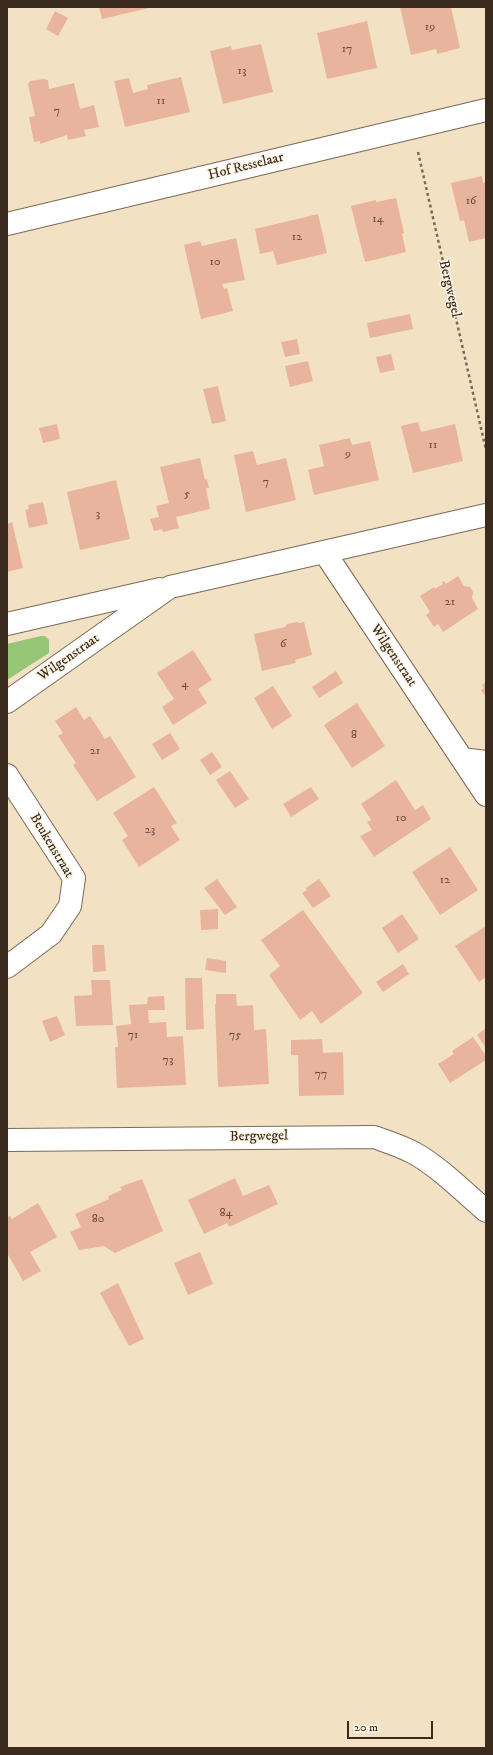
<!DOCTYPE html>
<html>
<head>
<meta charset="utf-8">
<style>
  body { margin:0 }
  #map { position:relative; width:493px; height:1755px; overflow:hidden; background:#f3e1c4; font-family:"IM FELL DW Pica",serif }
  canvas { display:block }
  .frame { position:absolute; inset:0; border:8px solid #3b2a1e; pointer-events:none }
  .scale { position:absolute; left:347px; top:1721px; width:86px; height:18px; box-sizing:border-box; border:2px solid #3b2a1e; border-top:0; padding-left:5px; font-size:12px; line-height:14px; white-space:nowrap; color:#3b2a1e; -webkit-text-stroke:3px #fcf5e5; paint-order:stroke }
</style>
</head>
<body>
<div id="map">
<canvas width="493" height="1755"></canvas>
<div class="frame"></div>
<div class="scale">20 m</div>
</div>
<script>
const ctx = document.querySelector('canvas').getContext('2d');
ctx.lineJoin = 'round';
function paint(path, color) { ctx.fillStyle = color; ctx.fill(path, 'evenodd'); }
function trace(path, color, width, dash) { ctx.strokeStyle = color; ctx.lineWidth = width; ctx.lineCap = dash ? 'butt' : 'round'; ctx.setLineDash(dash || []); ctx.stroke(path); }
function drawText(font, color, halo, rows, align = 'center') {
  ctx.font = font + ' "IM FELL DW Pica",serif'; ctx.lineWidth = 3; ctx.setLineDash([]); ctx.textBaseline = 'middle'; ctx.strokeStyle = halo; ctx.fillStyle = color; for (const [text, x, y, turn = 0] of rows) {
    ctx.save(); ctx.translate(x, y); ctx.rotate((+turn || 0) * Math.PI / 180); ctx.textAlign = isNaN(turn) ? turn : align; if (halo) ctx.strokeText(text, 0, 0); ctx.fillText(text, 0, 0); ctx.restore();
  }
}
paint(new Path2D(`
  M41 636H45L49 640V653L7 680V644Z`), '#94c676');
paint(new Path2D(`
  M99 7H149V8L102 19Z
  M400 7H451L460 48 437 54 436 49 411 55Z
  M55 11 68 18 58 36 46 29Z
  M367 21 377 68 327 79 317 33Z
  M261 44 273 92 223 104 210 51 231 46 232 50Z
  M181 77 190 112 125 127 114 81 129 78 133 93 148 89 147 85Z
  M44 79 48 80 49 89 74 83 80 109 94 105 99 127 84 130 86 136 68 140 67 135 40 144V141L34 142 29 117 35 116 28 84 30 81Z
  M482 176 483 183 486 182V238L469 242 464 220 460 221 451 183Z
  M396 198 404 233 402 234 406 252 365 262 351 206 376 200V202Z
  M318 214 327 253 277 265 273 251 260 254 255 229Z
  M236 238 245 280 222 284 224 289 227 288 233 311 201 319 184 245 200 241 202 246Z
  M410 314 413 329 370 338 367 323Z
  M297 339 300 354 285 357 281 342Z
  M391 354 395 370 380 373 376 357Z
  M308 361 313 381 290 387 285 366Z
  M218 386 226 421 212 424 203 389Z
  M418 422 421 432 455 424 463 461 413 473 401 426Z
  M57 424 60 439 43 443 39 428Z
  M350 438 352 445 370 441 379 480 314 495 308 470 324 466 319 445Z
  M253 451 257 465 286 458 296 500 246 512 234 455Z
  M200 458 205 480 207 479 209 488H206L210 509 176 517 179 528 163 532 162 529 154 531 150 519 159 517 156 506 169 503 160 467Z
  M116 480 130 539 80 550 67 492Z
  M43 502 48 524 29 528 25 510 29 509 28 505Z
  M12 522 23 568 7 572V524Z
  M458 576 464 586 470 587 473 592 472 598 478 609 443 632 438 624 434 627 426 615 430 612 420 596 434 587 435 589 443 584 442 582 444 581 446 584Z
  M297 622 300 623 304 622 312 655 295 660 296 663 262 671 254 634 285 627 287 624Z
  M193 650 212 680 198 689 207 703 173 725 162 707 174 699 157 673Z
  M336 671 343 683 319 698 312 687Z
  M486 682V697L481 690 484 688 482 685Z
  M273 686 292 716 272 729 254 698Z
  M357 703 385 746 352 768 324 725Z
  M76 707 84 720 90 716 105 739 110 736 136 777 97 801 73 765 76 763 58 736 63 733 55 721Z
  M170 733 180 749 162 760 152 744Z
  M212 752 222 767 210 775 200 760Z
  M230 771 249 799 235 808 216 780Z
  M396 780 415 810 423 805 431 819 374 857 360 836 372 830 367 822 371 820 361 804Z
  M154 787 177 823 171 826 180 840 139 867 122 840 128 836 113 813Z
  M311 787 319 799 291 817 283 804Z
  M450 847 478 890 440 915 412 872Z
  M217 879 237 907 225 915 204 888Z
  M319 879 331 896 313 908 302 893 307 890 306 888Z
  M218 909V929L201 930 200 910Z
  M303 910 363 993 321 1024 312 1011 300 1020 269 975 280 966 261 940Z
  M402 914 419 939 398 953 382 928Z
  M486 926V977L479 982 455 946Z
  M92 945H104L106 971 93 972Z
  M207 958 226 961V973L205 970Z
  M403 964 409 974 383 992 376 982Z
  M185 978H202L204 1029 186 1030Z
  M91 980H110L113 1025 76 1026 74 996 92 995Z
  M216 994H236L237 1006 253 1005 254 1030 266 1029 269 1084 218 1087 215 1004H216Z
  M164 996 165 1010H148L149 1023 166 1022 167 1037 183 1036 186 1085 117 1088 115 1047H118L116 1026 131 1024 129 1005 147 1004 148 997Z
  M57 1016 65 1035 50 1042 42 1021Z
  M486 1028V1048L477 1035Z
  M473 1037 486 1056V1060L450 1083 438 1064 454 1054 452 1051Z
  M322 1039 323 1053 343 1052 344 1095 299 1096 298 1055H291V1040Z
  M235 1178 243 1196 269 1185 278 1204 229 1227 227 1223 204 1234 188 1200Z
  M142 1179 163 1231 115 1253 104 1246 79 1250 70 1232 81 1227 75 1214 109 1199 108 1196 122 1190 120 1187Z
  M38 1203 57 1237 30 1252 41 1271 23 1281 7 1253V1217L10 1216 12 1219Z
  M200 1252 213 1284 188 1295 174 1263Z
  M118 1283 144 1339 129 1346 100 1293Z`), '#e9b49e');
const minor = new Path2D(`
  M7 224 486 110
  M325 553 486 795
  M7 624 160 589
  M7 702 170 587 486 515
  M462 759 486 762
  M7 775 74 878 70 906 51 934 7 967
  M7 1140 374 1137C388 1142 401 1146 414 1153 438 1166 465 1193 486 1211`);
trace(minor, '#7b6a58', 24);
trace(new Path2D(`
  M418 152 486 450`), '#7b6a58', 2.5, [3, 3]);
trace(minor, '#fff', 22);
drawText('12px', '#664c3e', null, [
  ["19",430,28],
  ["17",347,50],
  ["13",242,72],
  ["11",161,102],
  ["7",57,112],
  ["16",471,202],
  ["14",378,220],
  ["12",297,238],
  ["10",215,263],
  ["11",433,446],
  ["9",348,455],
  ["7",266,483],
  ["5",187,495],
  ["3",98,515],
  ["21",450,603],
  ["6",283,645],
  ["4",185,685],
  ["8",354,736],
  ["21",95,752],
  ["10",401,819],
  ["23",150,831],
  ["12",445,881],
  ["71",133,1036],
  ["75",235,1036],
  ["73",168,1061],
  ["77",321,1075],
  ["84",226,1214],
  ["80",98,1220]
]);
drawText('14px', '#3b2a1e', '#fcf5e5', [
  ["Hof Resselaar",246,167,-14],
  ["Bergwegel",449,289,77],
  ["Wilgenstraat",393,656,56],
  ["Wilgenstraat",69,658,-35],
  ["Beukenstraat",51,846,59],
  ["Bergwegel",259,1137,-1]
]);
</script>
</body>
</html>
